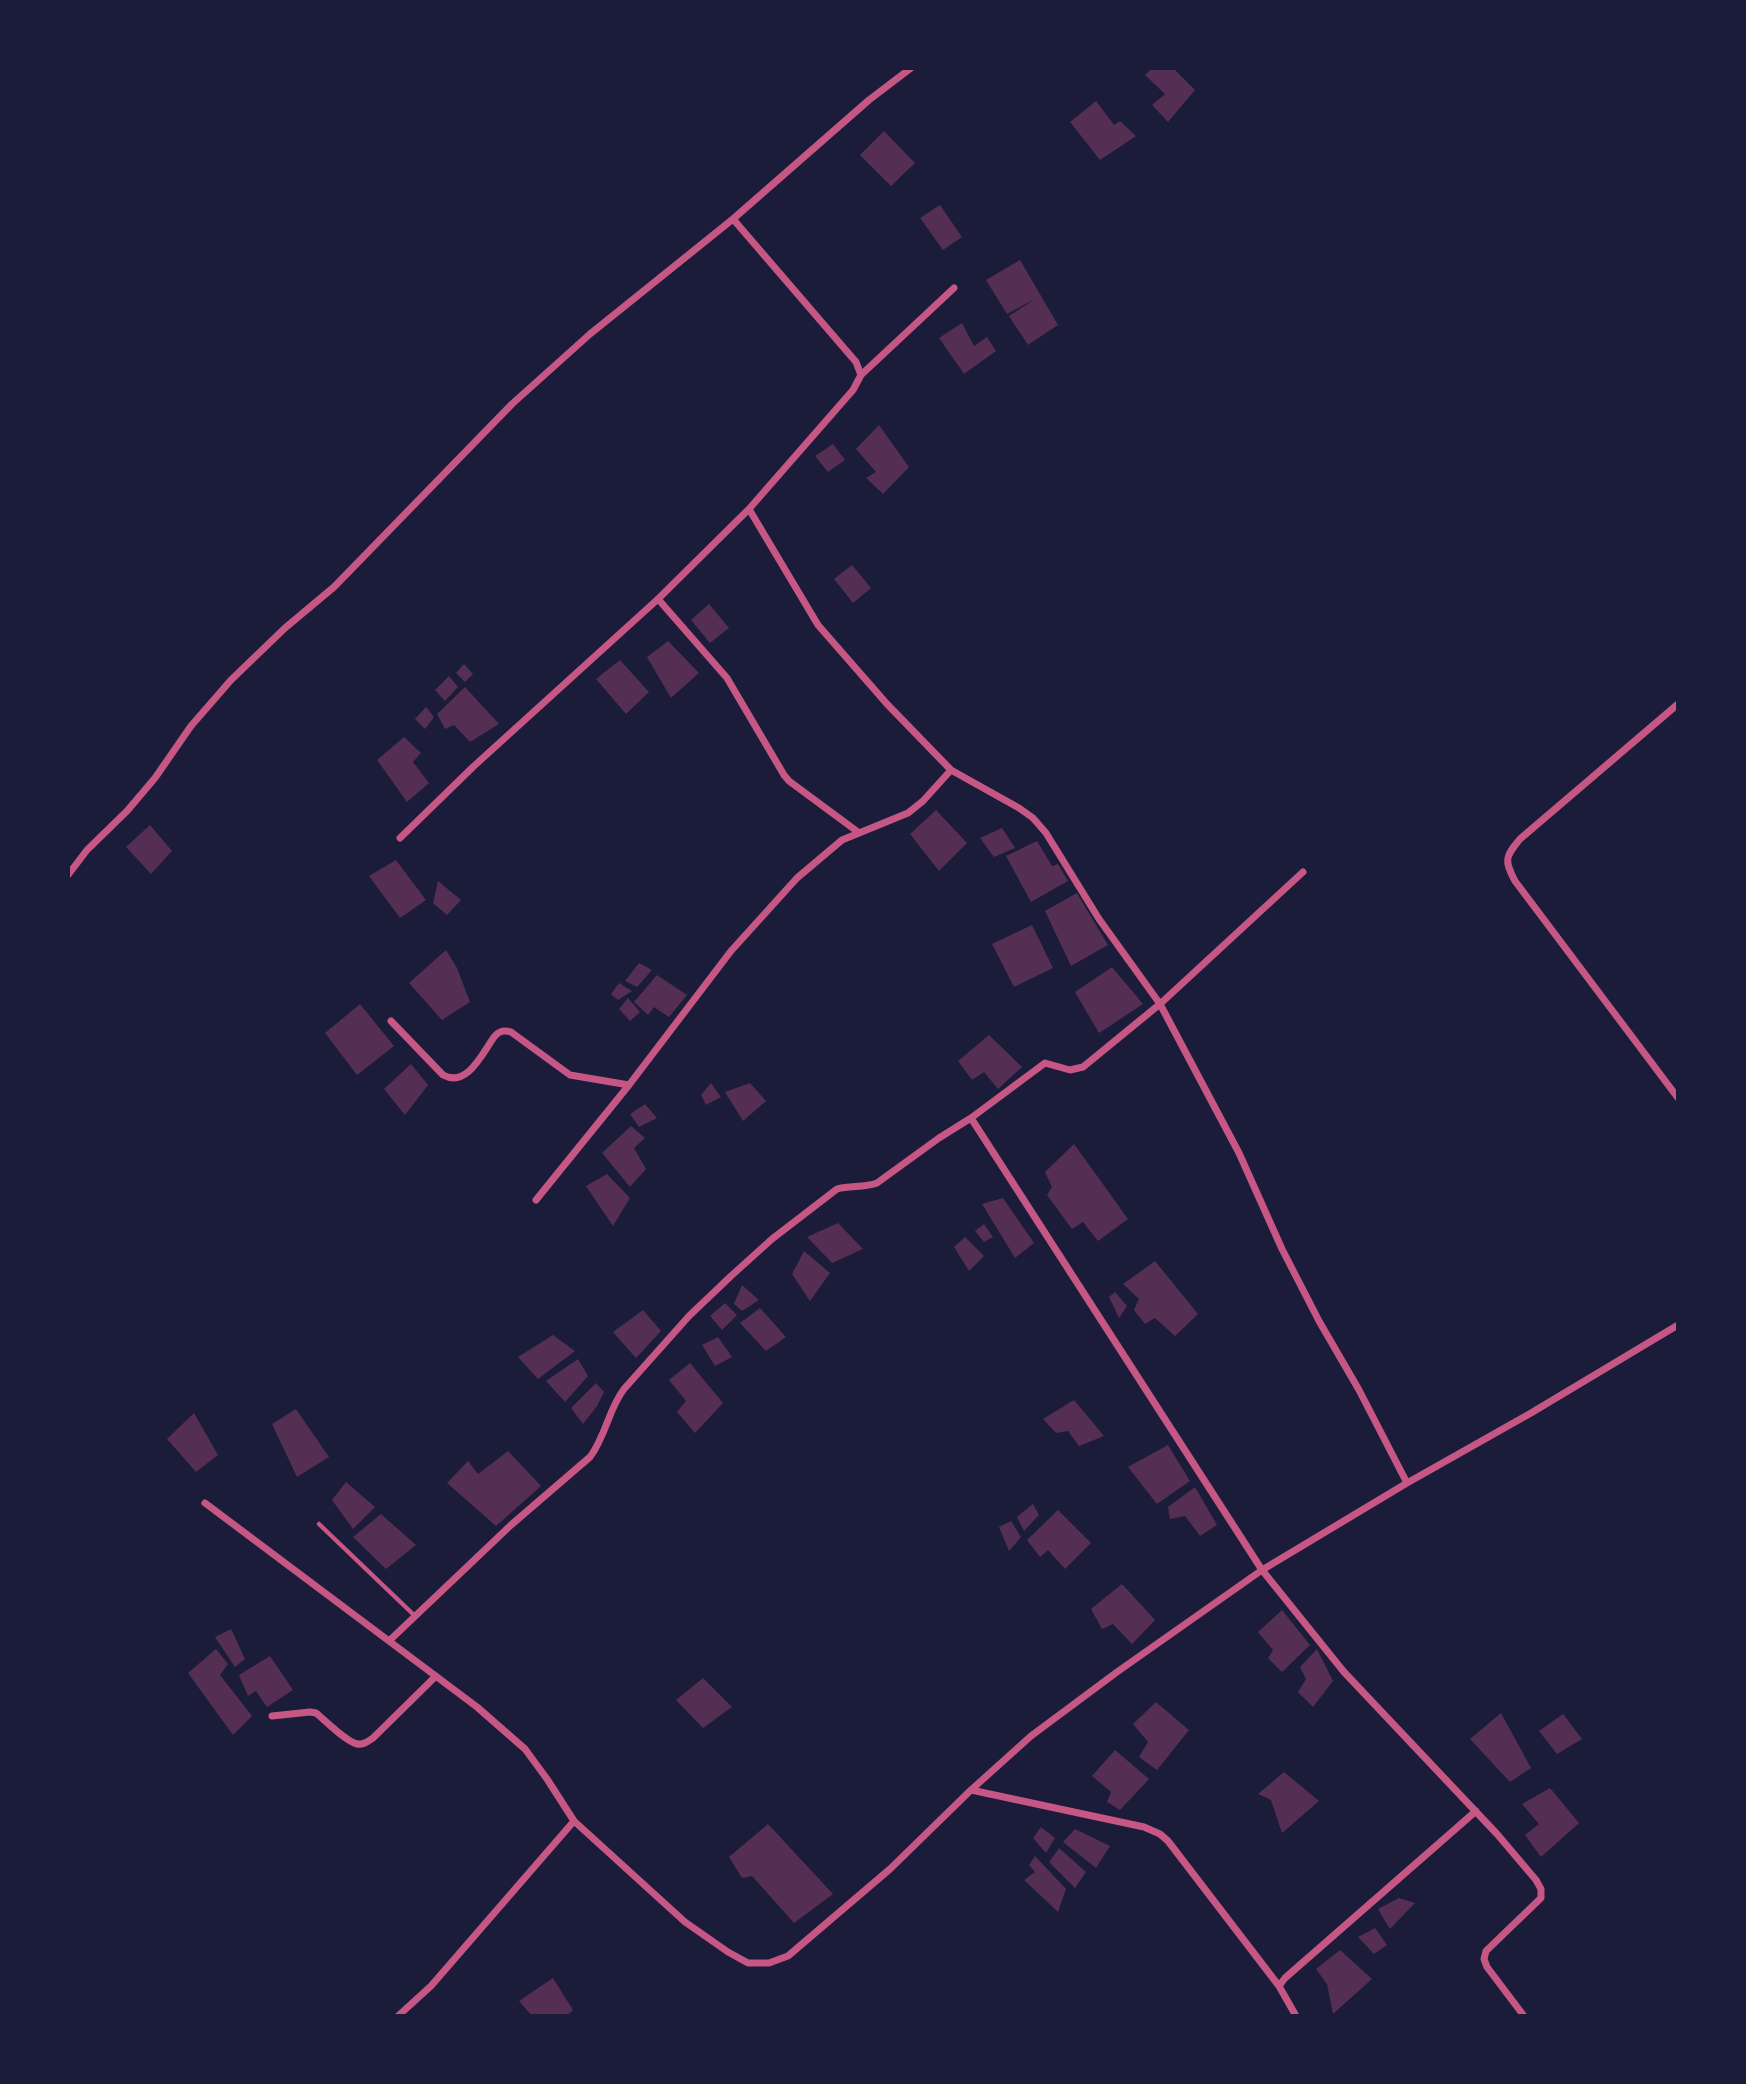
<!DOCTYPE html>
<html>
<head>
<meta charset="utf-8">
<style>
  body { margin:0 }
  #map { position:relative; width:1746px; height:2084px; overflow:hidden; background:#1b1b3a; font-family:"PT Serif",serif }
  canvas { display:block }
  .frame { position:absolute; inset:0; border:70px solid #1b1b3a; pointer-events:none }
</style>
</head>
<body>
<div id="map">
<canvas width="1746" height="2084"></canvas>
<div class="frame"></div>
</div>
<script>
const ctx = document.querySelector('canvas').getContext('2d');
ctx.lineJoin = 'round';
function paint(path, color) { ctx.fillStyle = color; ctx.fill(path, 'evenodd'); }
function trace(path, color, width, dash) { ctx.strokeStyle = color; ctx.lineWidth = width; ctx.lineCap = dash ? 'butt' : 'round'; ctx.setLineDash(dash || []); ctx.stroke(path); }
paint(new Path2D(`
  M1152 68H1173L1195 90 1168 122 1152 105 1165 94 1145 75Z
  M1096 101 1114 125 1120 121 1136 136 1100 160 1070 122Z
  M884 131 915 163 891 186 860 155Z
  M940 205 962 237 943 250 920 218Z
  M1020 260 1058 325 1028 345 1009 316 1035 299 1007 314 986 280Z
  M962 323 974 346 987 337 996 351 964 374 939 338Z
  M879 425 909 467 883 494 866 478 876 472 856 449Z
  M833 444 845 460 828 472 815 456Z
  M852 565 871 588 853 603 834 579Z
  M709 604 729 628 710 643 691 620Z
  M668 641 699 673 671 698 647 657Z
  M620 660 649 692 626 714 596 679Z
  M464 664 473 674 465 682 456 673Z
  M449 676 458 687 445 701 435 690Z
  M465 687 499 724 470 742 454 725 445 729 437 714Z
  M426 707 434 717 425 729 415 719Z
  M404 737 421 753 413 762 429 783 407 802 377 760Z
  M936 810 967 843 939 871 910 834Z
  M150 825 172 851 151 874 126 847Z
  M1002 828 1015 848 994 857 980 838Z
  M1037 841 1052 866 1058 864 1068 881 1031 902 1006 856Z
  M396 860 426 900 400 918 369 876Z
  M438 881 461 900 447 915 433 903Z
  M1077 893 1108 945 1071 966 1045 911Z
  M1032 925 1053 968 1014 987 992 944Z
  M446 950 457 968 470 1002 442 1020 409 983Z
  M639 963 652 970 637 987 625 981Z
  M1112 967 1143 1004 1099 1033 1075 992Z
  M657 975 687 995 669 1017 654 1007 648 1015 634 1002Z
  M619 983 632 991 618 1000 611 994Z
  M628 998 640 1012 630 1021 619 1009Z
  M360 1004 394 1046 357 1075 325 1033Z
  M989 1035 1022 1067 998 1089 984 1072 972 1080 958 1061Z
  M411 1064 428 1085 405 1115 384 1089Z
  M711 1083 721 1097 706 1105 701 1095Z
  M750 1083 766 1101 743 1121 725 1092Z
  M645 1104 657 1118 639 1127 630 1114Z
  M631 1126 645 1138 634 1148 646 1169 630 1187 602 1153Z
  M1074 1144 1128 1219 1098 1241 1083 1222 1072 1229 1047 1195 1052 1187 1045 1172Z
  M607 1174 630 1198 613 1226 586 1186Z
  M1003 1198 1034 1243 1015 1258 982 1204Z
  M838 1223 863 1249 832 1263 807 1237Z
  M984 1224 993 1237 984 1242 975 1231Z
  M965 1237 984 1256 969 1271 954 1247Z
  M804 1251 830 1273 810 1301 792 1274Z
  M1155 1261 1198 1314 1175 1336 1155 1318 1145 1324 1134 1310 1139 1299 1123 1284Z
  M742 1285 759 1300 742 1311 734 1304Z
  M1115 1292 1127 1306 1119 1318 1109 1297Z
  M725 1303 737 1315 722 1330 710 1316Z
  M760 1308 786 1337 766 1351 740 1323Z
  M643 1310 661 1331 636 1358 613 1332Z
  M553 1335 575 1351 538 1379 518 1357Z
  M718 1337 732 1357 715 1366 702 1345Z
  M578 1359 588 1376 565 1402 546 1381Z
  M690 1363 723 1403 695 1433 677 1412 686 1401 669 1380Z
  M596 1383 604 1392 597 1406 583 1424 571 1408Z
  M1074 1400 1104 1436 1079 1446 1068 1431 1056 1433 1043 1419Z
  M296 1409 329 1457 297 1477 272 1424Z
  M194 1413 218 1455 196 1472 167 1439Z
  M1168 1445 1190 1481 1157 1504 1128 1467Z
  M508 1451 541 1486 496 1526 447 1483 468 1461 478 1474Z
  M346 1482 375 1507 353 1529 332 1500Z
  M1195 1487 1217 1525 1200 1536 1185 1516 1170 1519 1168 1507Z
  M1033 1504 1039 1515 1024 1531 1017 1517Z
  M1058 1510 1091 1543 1065 1569 1048 1550 1040 1557 1027 1540Z
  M381 1514 416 1545 386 1569 353 1537Z
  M1011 1521 1021 1537 1009 1551 999 1527Z
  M1122 1584 1155 1620 1132 1644 1113 1624 1102 1629 1091 1609Z
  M1282 1610 1310 1645 1282 1672 1268 1658 1273 1650 1258 1632Z
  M231 1629 245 1659 235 1667 215 1637Z
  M216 1649 228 1664 220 1675 252 1716 233 1735 188 1673Z
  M1317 1649 1333 1681 1313 1707 1298 1692 1306 1679 1300 1667Z
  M270 1656 293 1690 267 1707 256 1691 248 1696 239 1675Z
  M703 1678 732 1707 703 1728 676 1700Z
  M1156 1702 1189 1730 1157 1770 1139 1757 1148 1742 1133 1724Z
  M1501 1713 1531 1768 1510 1782 1470 1739Z
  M1563 1714 1582 1739 1557 1754 1539 1731Z
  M1115 1750 1149 1779 1120 1810 1107 1802 1111 1792 1092 1776Z
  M1284 1772 1319 1801 1282 1833 1271 1800 1258 1794Z
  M1550 1788 1579 1823 1541 1857 1525 1835 1539 1824 1522 1804Z
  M768 1824 833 1894 794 1923 752 1876 742 1878 729 1857Z
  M1041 1827 1055 1838 1046 1853 1033 1838Z
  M1075 1829 1110 1846 1096 1868 1063 1842Z
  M1059 1848 1086 1872 1075 1888 1049 1862Z
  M1035 1856 1066 1889 1058 1912 1024 1880 1035 1872 1029 1865Z
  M1399 1898 1415 1903 1390 1929 1378 1909Z
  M1375 1928 1387 1945 1374 1954 1358 1937Z
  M1340 1950 1372 1979 1333 2014 1327 1984 1316 1969Z
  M553 1978 573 2010 566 2016H532L519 2001Z`), '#542f53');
trace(new Path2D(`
  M319 1524 415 1616`), '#c65784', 4.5);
trace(new Path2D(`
  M911 68 869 100 733 219 856 362 861 375 853 390 749 509 818 625 887 704 951 770 1019 808 1033 818 1046 833 1099 919 1160 1004 1239 1153 1282 1249 1319 1321 1359 1390 1407 1483
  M861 375 954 288
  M658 599 727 678 784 775 789 781 858 832
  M1678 704 1520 839C1505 857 1504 860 1515 881L1678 1098
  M400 838 474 766 658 599 749 509
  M1303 872 1160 1004 1083 1067 1070 1070 1045 1063 971 1118 1262 1570 1344 1672 1497 1834 1536 1880 1541 1889V1898L1486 1951 1484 1959 1487 1967 1524 2016
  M68 875 87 850 127 811 155 778 191 726 231 680 285 628 334 587 512 404 590 334 733 219
  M391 1021 443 1075C467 1088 482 1054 494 1037 499 1031 503 1030 511 1032L570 1075 629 1085
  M536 1200 629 1085 731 951 797 878 842 840 908 813 923 801 951 770
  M205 1503 477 1707 525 1749 547 1779 574 1821
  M389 1641 511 1525 590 1457C606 1436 608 1410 624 1389L689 1316 731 1276 772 1239 837 1189C850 1185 864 1188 877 1183L939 1138 971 1118
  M272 1716 310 1712 316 1713C326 1721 345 1741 357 1744 364 1745 368 1741 373 1738L436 1676
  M971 1790 1144 1827 1160 1834 1168 1841 1279 1986
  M398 2016 431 1986 574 1821 685 1922 728 1952 748 1963H769L788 1956 890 1869 971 1790 1031 1736 1117 1672 1262 1570 1407 1483 1531 1413 1678 1325
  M1296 2016 1279 1986 1285 1978 1476 1811`), '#c65784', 7);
</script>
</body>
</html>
